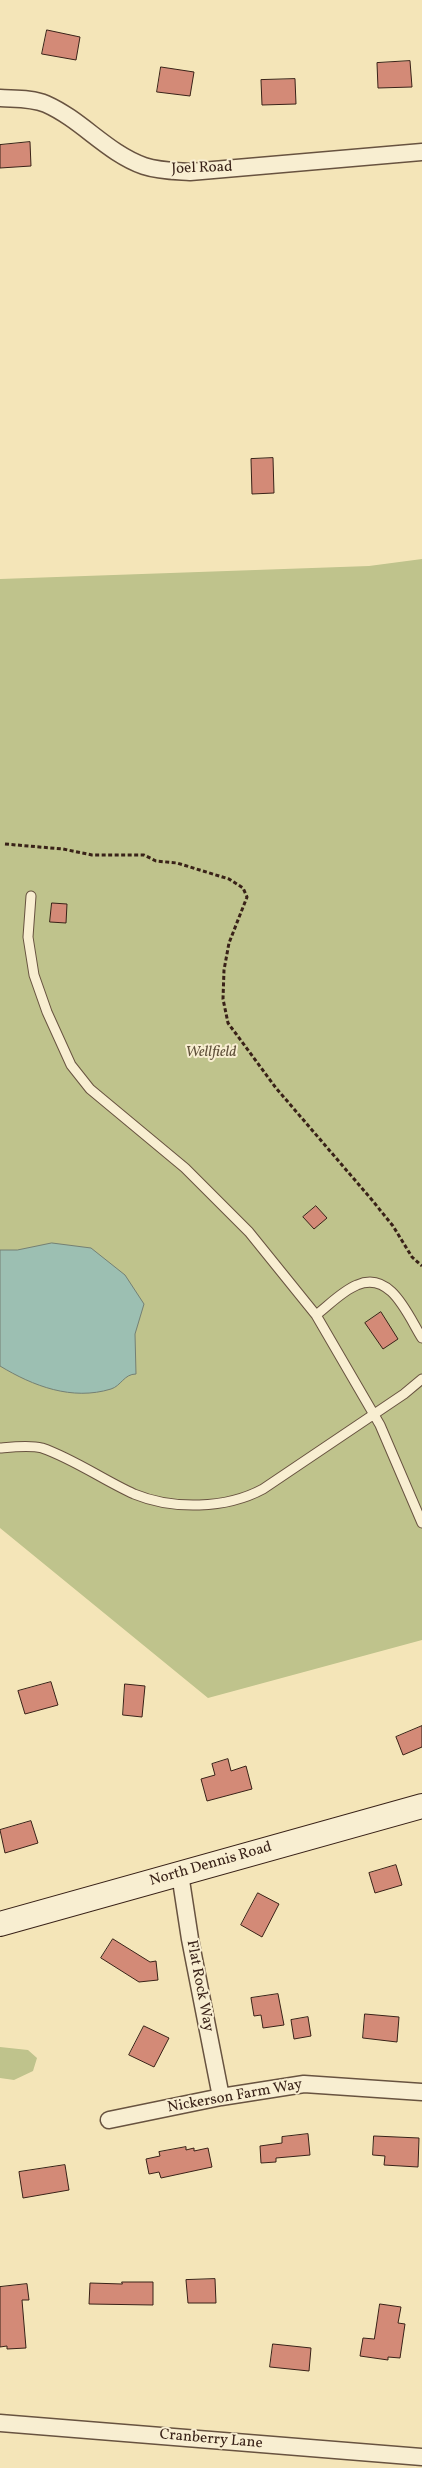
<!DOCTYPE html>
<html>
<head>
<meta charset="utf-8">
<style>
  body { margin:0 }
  canvas { display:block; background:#f4e5b8 }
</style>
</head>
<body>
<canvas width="422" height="2468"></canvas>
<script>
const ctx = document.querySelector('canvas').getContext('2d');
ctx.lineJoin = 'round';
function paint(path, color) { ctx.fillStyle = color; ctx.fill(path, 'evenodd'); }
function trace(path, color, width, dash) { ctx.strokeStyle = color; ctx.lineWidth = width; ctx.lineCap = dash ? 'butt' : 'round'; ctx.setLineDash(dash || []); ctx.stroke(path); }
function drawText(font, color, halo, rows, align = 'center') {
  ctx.font = font + ' Vollkorn,serif'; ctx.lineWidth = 4; ctx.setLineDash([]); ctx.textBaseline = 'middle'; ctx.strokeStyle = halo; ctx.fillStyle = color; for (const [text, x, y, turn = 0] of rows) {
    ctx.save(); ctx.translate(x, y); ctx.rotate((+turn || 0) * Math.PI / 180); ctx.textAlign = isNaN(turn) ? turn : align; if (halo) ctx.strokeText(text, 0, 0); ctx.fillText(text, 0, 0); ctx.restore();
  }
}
paint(new Path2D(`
  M422 559V1640L208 1698 0 1528V579L369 566Z
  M0 2047 28 2050 37 2058 33 2071 14 2080 0 2078Z`), '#bfc38c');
const water = new Path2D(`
  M52 1243 91 1248 125 1275 144 1304 135 1334 136 1374C124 1374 121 1386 111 1389 72 1401 33 1386 0 1366V1250H17Z`);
paint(water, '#9cbfb2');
trace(water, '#748074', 1);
const building = new Path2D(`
  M47 30 80 37 76 60 42 54Z
  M410 61 412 87 378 88 377 63Z
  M161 67 194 72 190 96 157 92Z
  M295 79 296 104 262 105 261 80Z
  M30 142 31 166 0 168V145Z
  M273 458 274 493 252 494 251 459Z
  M52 903 67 904 66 923 50 922Z
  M316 1206 327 1218 314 1229 303 1217Z
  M381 1312 398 1339 383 1349 365 1323Z
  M51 1682 58 1705 25 1714 18 1691Z
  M125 1684 145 1686 142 1717 123 1715Z
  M422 1726V1747L403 1755 396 1737Z
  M228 1759 231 1771 246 1766 252 1789 207 1801 201 1779 215 1775 212 1764Z
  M31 1821 38 1843 5 1853 0 1830Z
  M396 1865 402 1885 375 1893 369 1873Z
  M258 1893 279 1904 262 1937 241 1925Z
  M113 1939 150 1962 156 1961 158 1980 139 1982 101 1958Z
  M278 1994 284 2025 263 2028 261 2015 254 2016 251 1998Z
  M365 2014 399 2017 397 2042 363 2038Z
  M308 2017 311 2036 294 2039 291 2020Z
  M144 2026 169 2038 154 2067 129 2055Z
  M308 2134 310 2155 276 2158V2162L261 2163 260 2146 282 2143V2137Z
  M374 2136 419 2138 418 2167 384 2165 385 2156 373 2155Z
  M186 2147V2150L194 2148V2151L208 2148 212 2167 161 2178 159 2172 149 2174 146 2159 160 2156 159 2152Z
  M65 2165 69 2190 23 2198 19 2172Z
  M215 2279 216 2303H188L186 2280Z
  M122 2282H153V2305L89 2304 90 2283 122 2284Z
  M27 2284 29 2300H22L26 2348 7 2349V2346L0 2347V2287Z
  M380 2304 401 2307 398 2323 405 2324 400 2358 388 2357V2360L360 2356 363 2338 374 2339Z
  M273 2344 311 2348 309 2371 270 2367Z`);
paint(building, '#d38a77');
trace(building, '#392218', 1);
const lane = new Path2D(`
  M31 896 28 937 34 975 47 1012 71 1065 90 1089 185 1168 249 1232 316 1315 380 1425 422 1523
  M316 1315C328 1306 342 1291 357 1285 391 1270 408 1316 422 1338
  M0 1448C12 1447 30 1445 42 1448 74 1459 103 1480 134 1494 173 1510 226 1509 263 1489L404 1394 422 1379`);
const street = new Path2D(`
  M0 98C15 99 32 98 46 104 82 120 107 153 144 166 159 171 175 171 190 172L422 152
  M180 1874 190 1939 221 2097
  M109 2120 221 2097 304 2084 422 2092
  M0 2423 422 2457`);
const secondary = new Path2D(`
  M0 1924 422 1806`);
trace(lane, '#685340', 11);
trace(street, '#685340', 19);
trace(secondary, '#392218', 26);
trace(new Path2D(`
  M5 844 63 849 92 855H144L156 861 177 863 229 879 243 888 247 897 229 943 224 970 223 999 228 1023 276 1088 372 1200 393 1226 412 1257 422 1266`), '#392218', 3, [4, 2.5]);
trace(lane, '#f8eed1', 9);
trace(street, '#f8eed1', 16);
trace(secondary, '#f8eed1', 24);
drawText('15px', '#392218', '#f8eed1', [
  ["Joel Road",202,169,-2],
  ["North Dennis Road",211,1865,-16],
  ["Flat Rock Way",199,1986,79],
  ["Nickerson Farm Way",235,2097,-10],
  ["Cranberry Lane",211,2440,5]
]);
drawText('italic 15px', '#61523b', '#f8eed1', [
  ["Wellfield",211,1053]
]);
</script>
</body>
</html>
